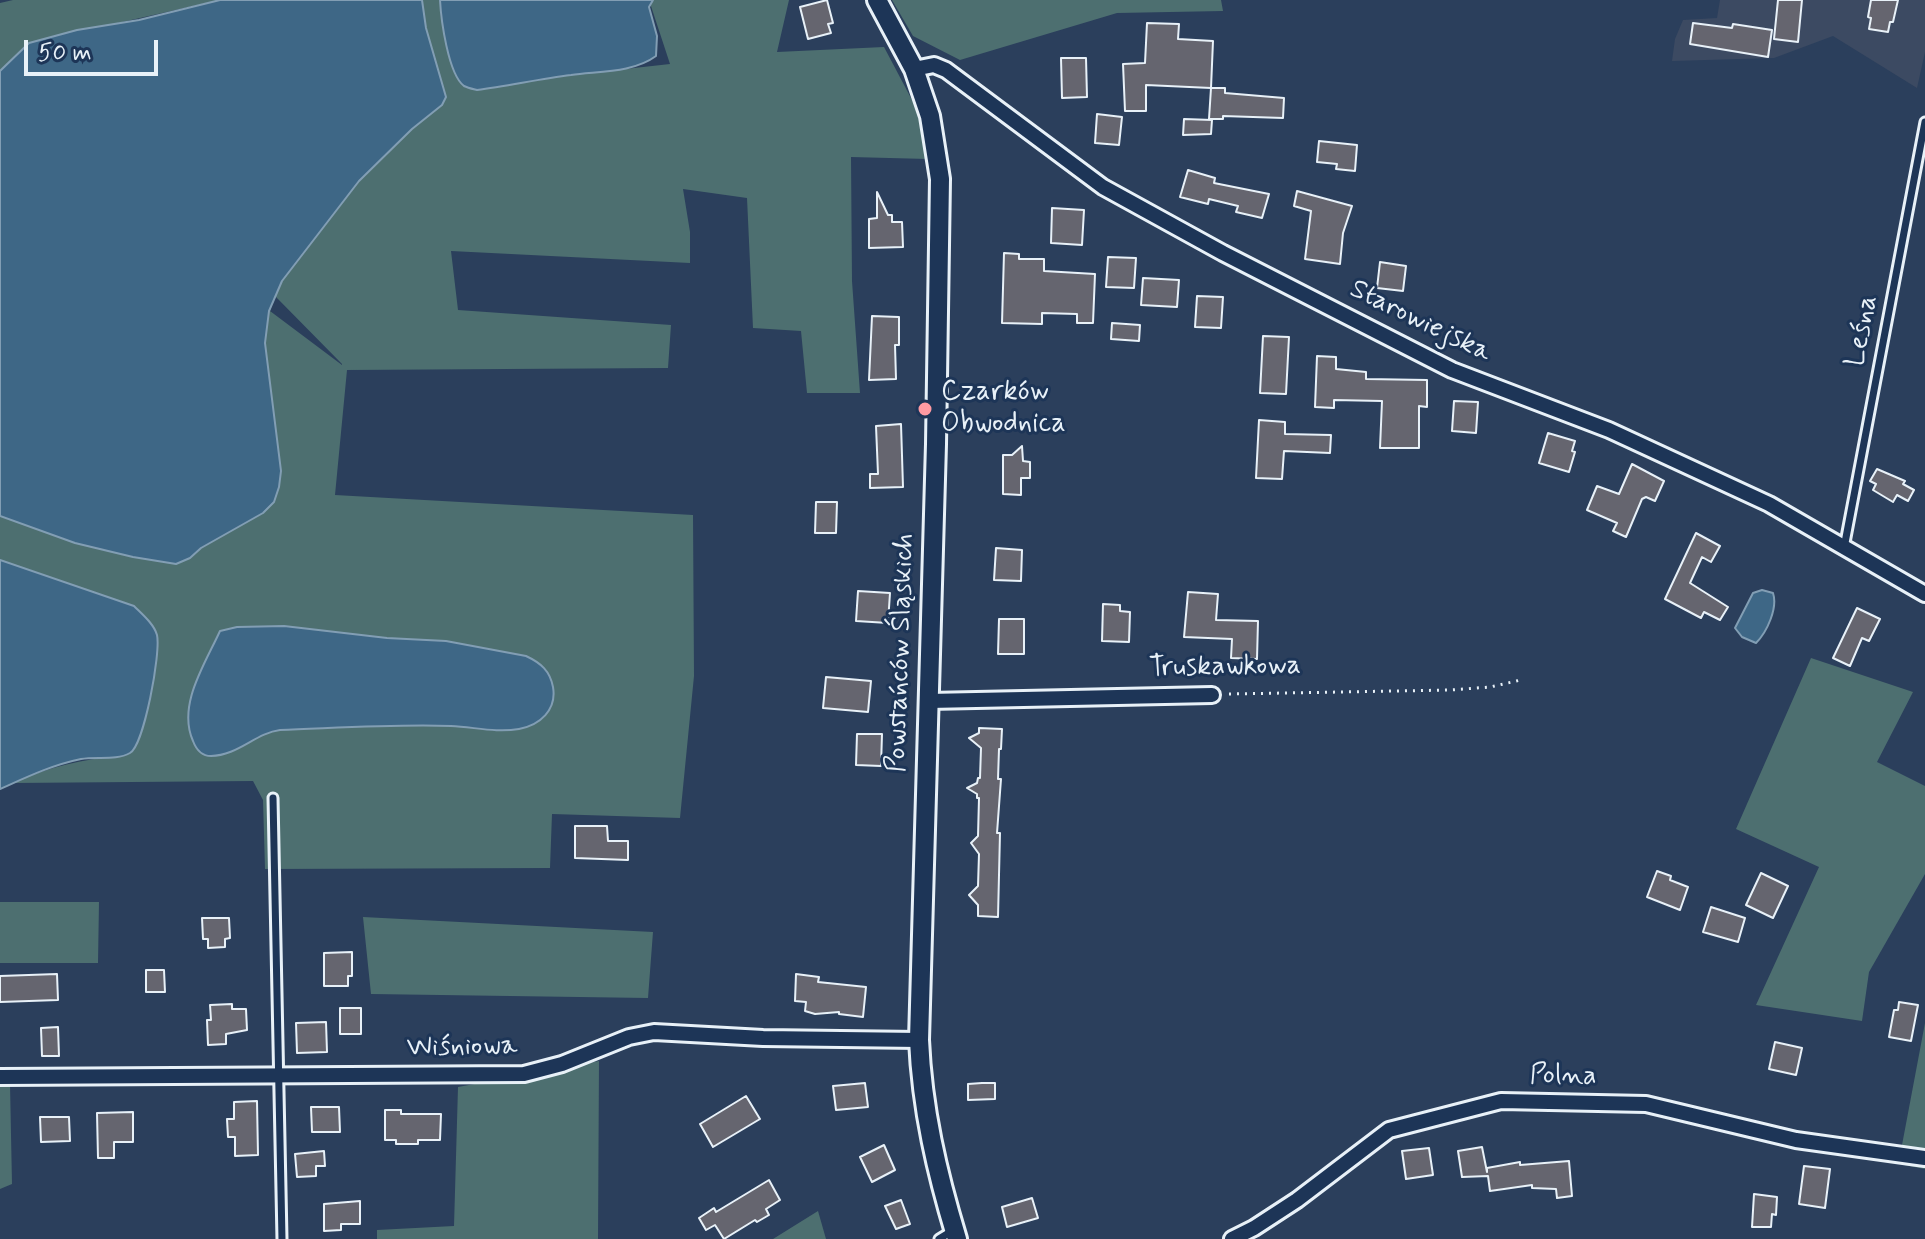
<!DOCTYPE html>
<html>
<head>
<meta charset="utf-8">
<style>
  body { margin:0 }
  #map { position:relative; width:1925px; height:1239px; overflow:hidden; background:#2b3f5c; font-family:Mynerve,sans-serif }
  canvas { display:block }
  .scale { position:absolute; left:24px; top:40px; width:134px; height:36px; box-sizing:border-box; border:4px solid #e8f1f8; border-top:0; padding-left:10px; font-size:24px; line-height:28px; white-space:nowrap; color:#e8f1f8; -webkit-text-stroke:6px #1d3557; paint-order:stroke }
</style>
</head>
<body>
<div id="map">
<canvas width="1925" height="1239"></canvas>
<div class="scale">50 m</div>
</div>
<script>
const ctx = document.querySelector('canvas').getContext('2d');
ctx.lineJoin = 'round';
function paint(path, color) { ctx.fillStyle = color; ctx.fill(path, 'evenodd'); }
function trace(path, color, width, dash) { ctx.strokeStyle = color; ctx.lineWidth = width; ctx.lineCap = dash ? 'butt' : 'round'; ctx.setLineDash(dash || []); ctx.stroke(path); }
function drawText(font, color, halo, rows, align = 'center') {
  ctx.font = font + ' Mynerve,sans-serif'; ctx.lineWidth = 6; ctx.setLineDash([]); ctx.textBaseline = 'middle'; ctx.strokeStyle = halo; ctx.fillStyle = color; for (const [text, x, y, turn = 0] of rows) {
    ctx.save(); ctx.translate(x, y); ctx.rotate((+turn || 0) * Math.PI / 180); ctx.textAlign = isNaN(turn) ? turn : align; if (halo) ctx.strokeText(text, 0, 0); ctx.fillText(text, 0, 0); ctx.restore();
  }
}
paint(new Path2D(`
  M1720 0H1925V52L1917 88 1833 36 1774 58 1672 61 1675 39 1683 20 1717 18Z`), '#3c4a62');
paint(new Path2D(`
  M13 0H220L29 43 0 71V3Z
  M422 0H440L441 18 451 60 477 90 571 75 670 64 649 0H789L777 52 884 47 921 117 928 159 851 157 852 281 860 393H807L801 331 753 328 747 198 683 189 690 232V263L451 251 458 310 671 325 668 368 347 370 335 495 693 515 694 676 680 818 552 814 550 868 265 869 263 800 253 781 13 783C49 767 81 759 121 756L27 573 0 560V515L190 558 201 548 263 513 265 343 267 324 254 307 275 296 282 281 359 181 412 129 442 105 446 97 426 28ZM275 296 342 364V365L270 311Z
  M892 0H1221L1223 11 1117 13 960 60 913 36Z
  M1811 658 1913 692 1877 762 1925 786V874L1869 972 1862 1021 1756 1005 1819 867 1736 829Z
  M0 902H99L98 963H0Z
  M363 917 653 932 648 998 371 994Z
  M1925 1023V1169L1904 1165 1902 1145Z
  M599 1061 598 1239H377V1230L454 1226 458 1087Z
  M10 1084 12 1184 0 1189V1085Z
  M818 1211 826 1239H773Z`), '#4d6f70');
const water = new Path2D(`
  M220 0H422L426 28 446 97 442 105 412 129 359 181 282 281 269 311 265 343 281 471 279 487 274 502 263 513 201 548 190 558 176 564 133 557 75 543 0 516V71L29 43 77 30 139 20Z
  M440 0H653L649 7 657 36 656 56C633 73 598 71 571 75 539 79 508 86 477 90 473 89 468 88 464 86 448 74 441 19 440 0Z
  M0 560 134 606C142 614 154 624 157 635 161 653 144 745 130 753 116 761 96 756 81 759 52 765 27 777 0 789Z
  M1762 590 1773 593C1778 608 1767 632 1756 643L1742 637 1735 628 1753 593Z
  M284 626 387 638 446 641 526 656C541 663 550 671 553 687 557 710 540 725 519 729 496 733 474 727 451 726 394 724 337 728 280 730 256 733 237 756 211 756 202 756 196 749 193 741 177 705 205 664 220 631L237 627Z`);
paint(water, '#3e6786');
trace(water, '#829eb4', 2);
const building = new Path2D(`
  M827 0 833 23 828 24 831 33 808 39 800 7Z
  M1778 0H1802L1798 42 1774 39Z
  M1871 0H1898L1893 22H1890L1888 32 1869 29 1871 18 1868 17Z
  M1147 23 1179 24 1178 39 1213 41 1211 88 1146 85V111H1125L1123 64 1145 63Z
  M1693 23 1732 28 1733 24 1772 30 1768 57 1690 44Z
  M1061 58H1086L1087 97 1062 98Z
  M1211 88H1225V93L1284 98 1283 118 1223 116V119H1209Z
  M1097 114 1122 117 1119 145 1095 143Z
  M1184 119 1212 120 1211 134 1183 135Z
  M1319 141 1357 145 1355 171 1336 169 1337 164 1317 162Z
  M1188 170 1215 178 1214 183 1269 194 1262 218 1236 212 1238 206 1209 199 1208 204 1180 197Z
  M1297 191 1352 206 1343 233 1340 264 1305 259 1311 211 1294 206Z
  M877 192 888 215H892V222H902L903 247 869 248V219L877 218Z
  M1052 208 1084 210 1082 245 1051 243Z
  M1004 253 1019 254V259H1044V271L1095 274 1093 323H1077V314L1042 313V324L1002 323Z
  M1108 257 1136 258 1134 288 1106 287Z
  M1380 262 1406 266 1403 291 1377 288Z
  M1143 278 1179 280 1177 307 1141 305Z
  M1197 296 1223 297 1221 328 1195 327Z
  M872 316 899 317V345H895L896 379 869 380Z
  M1112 323 1140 325 1139 341 1111 339Z
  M1263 336 1289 337 1286 394 1260 393Z
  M1317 356 1336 357V369L1366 372V379L1427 380V407L1419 406V448H1380L1382 401 1334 400V408L1315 407Z
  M1454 401 1478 402 1476 433 1452 431Z
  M1259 420 1285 422V434L1331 435 1330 453 1284 451 1282 479 1256 478Z
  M901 424 903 487 870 488V474H878L876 426Z
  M1548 433 1575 441 1572 451 1575 452 1569 472 1539 463Z
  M1022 446 1023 461 1030 462V478H1021V495L1003 494V455H1012Z
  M1632 464 1664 481 1655 501 1646 497 1642 499 1626 537 1613 531 1617 523 1587 510 1597 486 1619 494Z
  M1877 469 1905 481 1903 484 1914 490 1908 501 1897 495 1893 502 1873 490 1876 484 1870 481Z
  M816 502H837L836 533H815Z
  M1696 533 1720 546 1711 562 1702 557 1690 583 1728 607 1720 620 1704 612 1701 618 1665 599Z
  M996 548 1022 550 1021 581 994 580Z
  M858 591 890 593 888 623 856 621Z
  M1188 592 1218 594 1216 620 1258 621 1257 659 1231 658 1232 639 1184 637Z
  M1103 604 1120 605V611L1130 612 1129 642 1102 641Z
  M1857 608 1880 619 1869 641 1862 638 1850 666 1833 658Z
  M999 619H1024V654H998Z
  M826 677 871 681 868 712 823 708Z
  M979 728 1002 729 1001 749H999L998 779H1001L997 833H1000L998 917 978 916V905L969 895 978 886 979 854 971 843 978 836 979 798H977V794L967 788 977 783 978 778H980L981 748 969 738 979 733Z
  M857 734H882L881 766 856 765Z
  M575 826H607L608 841H628V860L575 858Z
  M1657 871 1671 876 1670 880 1688 887 1680 910 1647 897Z
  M1761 873 1788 886 1773 918 1746 905Z
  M1711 907 1745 918 1738 942 1703 932Z
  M202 918H229L230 938 225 939V947L208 948V939H203Z
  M352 952V976H348V986H324V953Z
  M146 970H164L165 992H146Z
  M57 974 58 1000 0 1002V976Z
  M796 974 819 977 818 982 866 987 863 1017 839 1014V1012L815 1014 805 1011 806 1002 795 1001Z
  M1899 1002 1918 1005 1911 1041 1889 1037 1894 1010H1898Z
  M232 1004V1009H246L247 1030 226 1034V1044L208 1045 207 1020H211L210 1005Z
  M340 1008H361V1034H340Z
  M326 1022 327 1052 297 1053 296 1023Z
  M58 1027 59 1056H42L41 1028Z
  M1775 1042 1802 1048 1796 1075 1769 1069Z
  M865 1083 868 1107 836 1110 833 1086Z
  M982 1083H995V1099L968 1100V1084Z
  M746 1096 760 1119 713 1147 700 1124Z
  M257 1101 258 1155 235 1156V1137H228L227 1119H234V1102Z
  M311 1107H339L340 1132H312Z
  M385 1110H401V1114H441L440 1140H418V1144H396V1140H385Z
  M133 1112V1142H114V1158H98L97 1113Z
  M40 1117H69L70 1141 41 1142Z
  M884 1145 895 1170 872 1182 860 1157Z
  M1482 1147 1487 1172V1168L1520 1162V1165L1569 1161 1572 1196 1557 1198 1556 1189 1532 1188V1185L1490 1191 1488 1176 1462 1177 1458 1151Z
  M1429 1148 1433 1175 1406 1179 1402 1151Z
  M324 1151 325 1166H316V1176L297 1177 295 1154Z
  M1804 1166 1830 1169 1825 1208 1799 1204Z
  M769 1180 780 1200 766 1209 769 1215 757 1222 755 1220 724 1239 715 1225 706 1230 699 1218 714 1208 716 1212Z
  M1754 1194 1777 1197 1776 1215 1772 1214 1771 1227H1752Z
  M1032 1198 1038 1218 1007 1227 1002 1207Z
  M901 1200 910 1224 896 1229 885 1206Z
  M360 1201V1224H341V1230L324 1231V1204Z`);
paint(building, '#65656f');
trace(building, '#e8f1f8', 2);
const service = new Path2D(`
  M1844 548 1925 122
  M273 798 282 1239
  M939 1239 952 1231`);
const minor = new Path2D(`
  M914 69 934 65 946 70 1103 187 1223 253 1452 370 1609 430 1769 504 1925 594
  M929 701 1212 695
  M0 1077 524 1074 562 1064 629 1037 654 1032 763 1038 919 1040
  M1232 1239 1254 1228 1297 1200 1389 1130 1501 1101 1646 1104 1796 1140 1925 1158`);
const tertiary = new Path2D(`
  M877 0 914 69 930 116 940 179 936 444 919 1040C922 1109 937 1173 957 1239`);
trace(service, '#e8f1f8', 13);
trace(minor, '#e8f1f8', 20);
trace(tertiary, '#e8f1f8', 24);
trace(new Path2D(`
  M1229 694 1451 690 1490 687 1521 680`), '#e8f1f8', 3, [2, 6]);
trace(service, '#1d3557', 7);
trace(minor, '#1d3557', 14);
trace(tertiary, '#1d3557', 18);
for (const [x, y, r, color] of [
  [925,409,8,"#ff9aa2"]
]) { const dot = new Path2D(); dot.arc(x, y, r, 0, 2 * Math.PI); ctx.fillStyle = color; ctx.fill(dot); trace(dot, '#1d3557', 3); }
drawText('28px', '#e8f1f8', '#1d3557', [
  ["Starowiejska",1420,322,26],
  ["Leśna",1863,331,-79],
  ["Powstańców Śląskich",902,653,-88],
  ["Truskawkowa",1225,668,-1],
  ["Wiśniowa",462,1048,-1],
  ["Polna",1563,1077,1]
]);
drawText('28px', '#e8f1f8', '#1d3557', [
  ["Czarków",941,393],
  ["Obwodnica",941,425]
], 'left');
</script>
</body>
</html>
